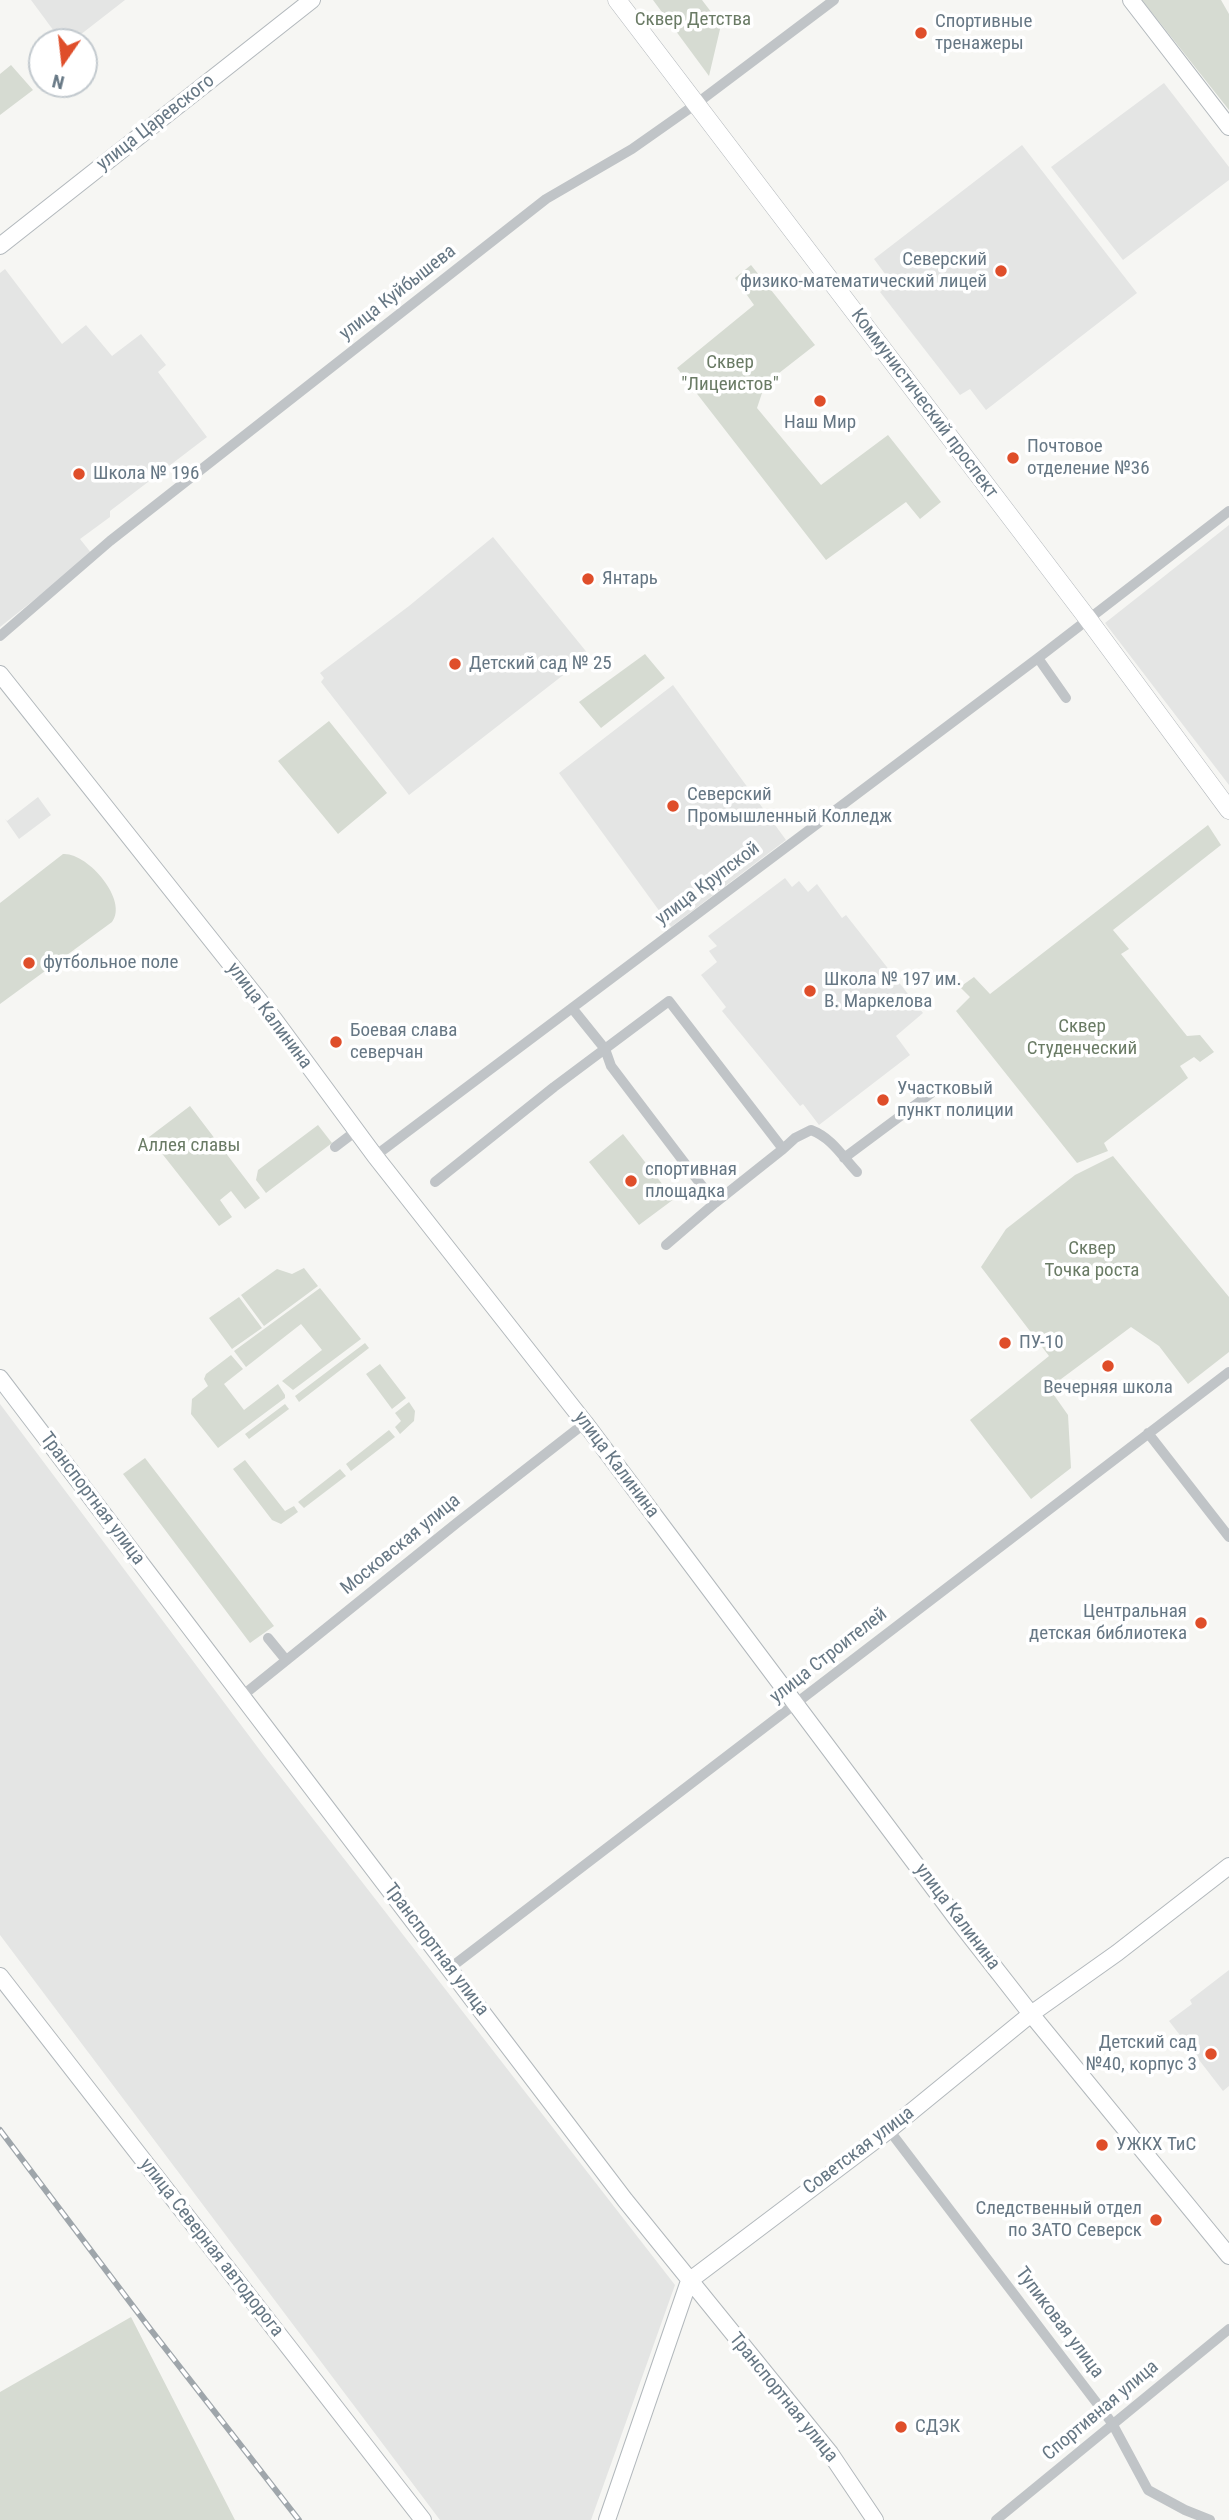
<!DOCTYPE html>
<html>
<head>
<meta charset="utf-8">
<style>
  body { margin:0 }
  #map { position:relative; width:1229px; height:2520px; overflow:hidden; background:#f6f6f3; font-family:"Roboto Condensed",sans-serif }
  canvas { display:block }
  .north { position:absolute; left:28px; top:28px; width:70px; height:70px; box-sizing:border-box; background:#fff; border:2px solid #c2c9ce; border-radius:50%; rotate:194deg; font-size:19px; font-weight:700; line-height:28px; text-align:center; color:#667784 }
  .north::after { content:''; display:block; margin:auto; width:24px; height:32px; background:#df4e2a; clip-path:polygon(50% 0,100% 100%,50% 72%,0 100%) }
</style>
</head>
<body>
<div id="map">
<canvas width="1229" height="2520"></canvas>
<div class="north">N</div>
</div>
<script>
const g = document.querySelector('canvas').getContext('2d');
g.lineJoin = 'round';
function fill(path, color) {
  g.fillStyle = color;
  g.fill(path, 'evenodd');
}
function strokePath(path, color, width, dash) {
  g.strokeStyle = color;
  g.lineWidth = width;
  g.lineCap = dash ? 'butt' : 'round';
  g.setLineDash(dash || []);
  g.stroke(path);
}
function write(font, color, halo, rows, align = 'center') {
  g.font = font + ' "Roboto Condensed",sans-serif';
  g.lineWidth = 7;
  g.setLineDash([]);
  g.textBaseline = 'middle';
  g.strokeStyle = halo;
  g.fillStyle = color;
  for (const [text, x, y, turn = 0] of rows) {
    g.save();
    g.translate(x, y);
    g.rotate((+turn || 0) * Math.PI / 180);
    g.textAlign = isNaN(turn) ? turn : align;
    if (halo) g.strokeText(text, 0, 0);
    g.fillText(text, 0, 0);
    g.restore();
  }
}
fill(new Path2D(`
  M31,0h94l-54,42h-9z
  M1164,83l65,84v13l-106,80 -72,-93z
  M1022,145l115,148 -151,117 -16,-21 -10,6 -80,-103 11,-10 -17,-23z
  M5,269l57,75 24,-19 26,31 29,-22 25,31 -8,7 49,65 -97,74v6l-30,22 12,15 -92,73v-354z
  M1229,525v260l-124,-162z
  M493,537l96,118 -180,140 -88,-113 3,-4 -4,-5 89,-67z
  M673,685l113,155 -115,87 -112,-154z
  M38,797l13,18 -32,24 -14,-20 2,2z
  M785,878l7,9 7,-6 9,11 9,-8 25,34 4,-3 77,98 -27,23 14,19 -91,70 -16,-21 -3,2 -78,-95 4,-4 -25,-32 16,-13 -8,-11 8,-5 -9,-10z
  M0,1404l265,353 410,528 -84,235h-151l-440,-585z
  M1229,1970v116l-6,5 -54,-70 23,-17 -2,-4z`), '#e4e5e4');
fill(new Path2D(`
  M653,0h49l19,25 -12,51z
  M1142,0h79l8,14v96z
  M11,65l22,25 -33,25v-41z
  M751,265l64,80 -50,39 -8,24 64,77 67,-50 53,67 -21,17 -14,-17 -80,58 -149,-192 77,-63 -19,-27z
  M645,654l20,24 -64,50 -22,-26z
  M329,721l58,72 -49,41 -60,-73z
  M1208,825l13,20 -108,85 16,19 -8,5 66,82 13,-1 14,17 -14,10 -6,-5 -14,9 8,12 -84,65 4,8 -31,12 -121,-152 14,-14 -10,-10 14,-10 16,17z
  M63,854c24,-2 66,46 49,68l-112,82v-101z
  M190,1106l70,92 -15,11 -14,-18 -11,9 12,17 -13,9 -70,-89z
  M318,1125l14,18 -66,50 -10,-13 2,-10z
  M623,1134l51,65 -35,26 -50,-63z
  M1113,1156l116,141v55l-41,32 -29,-38 -28,-19 -82,61 19,27 3,53 -40,31 -61,-79 79,-64 -68,-89 25,-38 69,-54z
  M304,1268l14,18 -54,40 -23,-31 36,-26 15,5z
  M320,1288l41,51 -68,51 -11,-9 40,-31 -21,-26 -55,43 -12,-16z
  M239,1297l23,31 -30,21 -23,-31z
  M365,1343l4,5 -70,54 -4,-6z
  M231,1355l12,14 -19,15 20,26 34,-26 7,11v3l-67,50 -27,-34 1,-15 16,-13 -4,-7 2,-5z
  M380,1364l26,34 -14,11 -26,-35z
  M409,1402l6,9 -1,10 -14,13 -5,-7 6,-6 -6,-8z
  M285,1404l4,5 -40,30 -4,-5z
  M389,1430l6,7 -44,34 -5,-7z
  M145,1458l129,168 -24,17 -127,-169z
  M245,1460l40,51 9,-5 4,6 -17,12 -9,-4 -39,-51z
  M340,1469l6,7 -42,32 -6,-6z
  M131,2317l104,203h-235v-128z`), '#d6dbd2');
const secondary = new Path2D(`
  M1131,0l98,127
  M0,246l312,-246
  M0,674l274,345 101,137 210,267 371,495 75,96 198,242
  M0,1378l625,822 205,253 45,67
  M0,1976l423,544
  M607,2520l82,-239 200,-151 142,-116 86,-61 112,-87`);
const primary = new Path2D(`
  M617,0l471,619 141,191`);
strokePath(secondary, '#b2b8bc', 18);
strokePath(primary, '#b1b6ba', 19);
strokePath(new Path2D(`
  M0,636l110,-95 436,-342 86,-50 64,-45 138,-104
  M1038,658l28,40
  M572,1008l33,41 6,17 104,137 -49,42
  M335,1147l21,-16
  M783,1149l12,-11 16,-8c21,8 31,26 46,42
  M375,1156l663,-498 191,-147
  M844,1158l90,-67
  M435,1182l119,-95 115,-86 114,148 -68,54
  M1148,1433l81,104
  M268,1638l18,22
  M242,1696l216,-174 127,-99
  M450,1968l779,-596
  M889,2130l223,293 36,67 37,20 25,10
  M996,2520l233,-191`), '#c0c4c7', 10);
strokePath(secondary, '#fff', 16);
strokePath(primary, '#fff', 18);
const rail = new Path2D(`
  M0,2130l151,200 148,190`);
strokePath(rail, '#9fa6ab', 6);
strokePath(rail, '#fff', 3.5, [10]);
for (const [x, y, r, color] of [
  [921,33,7,"#df4e2a"],
  [1001,271,7,"#df4e2a"],
  [820,401,7,"#df4e2a"],
  [1013,458,7,"#df4e2a"],
  [79,474,7,"#df4e2a"],
  [588,579,7,"#df4e2a"],
  [455,664,7,"#df4e2a"],
  [673,806,7,"#df4e2a"],
  [29,963,7,"#df4e2a"],
  [810,991,7,"#df4e2a"],
  [336,1042,7,"#df4e2a"],
  [883,1100,7,"#df4e2a"],
  [631,1181,7,"#df4e2a"],
  [1005,1343,7,"#df4e2a"],
  [1108,1366,7,"#df4e2a"],
  [1201,1623,7,"#df4e2a"],
  [1211,2054,7,"#df4e2a"],
  [1102,2145,7,"#df4e2a"],
  [1156,2220,7,"#df4e2a"],
  [901,2427,7,"#df4e2a"]
]) {
  const dot = new Path2D();
  dot.arc(x, y, r, 0, 2 * Math.PI);
  g.fillStyle = color;
  g.fill(dot);
  strokePath(dot, '#fff', 2.5);
}
write('19px', '#6a7b65', '#fff', [
  ["Сквер Детства",693,20],
  ["Сквер",730,363],
  ["\"Лицеистов\"",730,385],
  ["Сквер",1082,1027],
  ["Студенческий",1082,1049],
  ["Аллея славы",189,1146],
  ["Сквер",1092,1249],
  ["Точка роста",1092,1271]
]);
write('19px', '#667784', '#fff', [
  ["Спортивные",935,22],
  ["тренажеры",935,44],
  ["Северский",987,260,"right"],
  ["физико-математический лицей",987,282,"right"],
  ["Наш Мир",820,423,"center"],
  ["Почтовое",1027,447],
  ["отделение №36",1027,469],
  ["Школа № 196",93,474],
  ["Янтарь",602,579],
  ["Детский сад № 25",469,664],
  ["Северский",687,795],
  ["Промышленный Колледж",687,817],
  ["футбольное поле",43,963],
  ["Школа № 197 им.",824,980],
  ["В. Маркелова",824,1002],
  ["Боевая слава",350,1031],
  ["северчан",350,1053],
  ["Участковый",897,1089],
  ["пункт полиции",897,1111],
  ["спортивная",645,1170],
  ["площадка",645,1192],
  ["ПУ-10",1019,1343],
  ["Вечерняя школа",1108,1388,"center"],
  ["Центральная",1187,1612,"right"],
  ["детская библиотека",1187,1634,"right"],
  ["Детский сад",1197,2043,"right"],
  ["№40, корпус 3",1197,2065,"right"],
  ["УЖКХ ТиС",1116,2145],
  ["Следственный отдел",1142,2209,"right"],
  ["по ЗАТО Северск",1142,2231,"right"],
  ["СДЭК",915,2427]
], 'left');
write('19px', '#667784', '#fff', [
  ["улица Царевского",156,123,-38],
  ["улица Куйбышева",398,293,-38],
  ["Коммунистический проспект",924,404,53],
  ["улица Крупской",708,884,-37],
  ["улица Калинина",269,1016,53],
  ["улица Калинина",616,1465,53],
  ["Транспортная улица",92,1499,53],
  ["Московская улица",401,1545,-39],
  ["улица Строителей",829,1656,-38],
  ["улица Калинина",957,1917,53],
  ["Транспортная улица",436,1950,53],
  ["Советская улица",859,2151,-37],
  ["улица Северная автодорога",211,2248,52],
  ["Тупиковая улица",1059,2323,53],
  ["Транспортная улица",783,2398,51],
  ["Спортивная улица",1101,2411,-40]
]);
</script>
</body>
</html>
